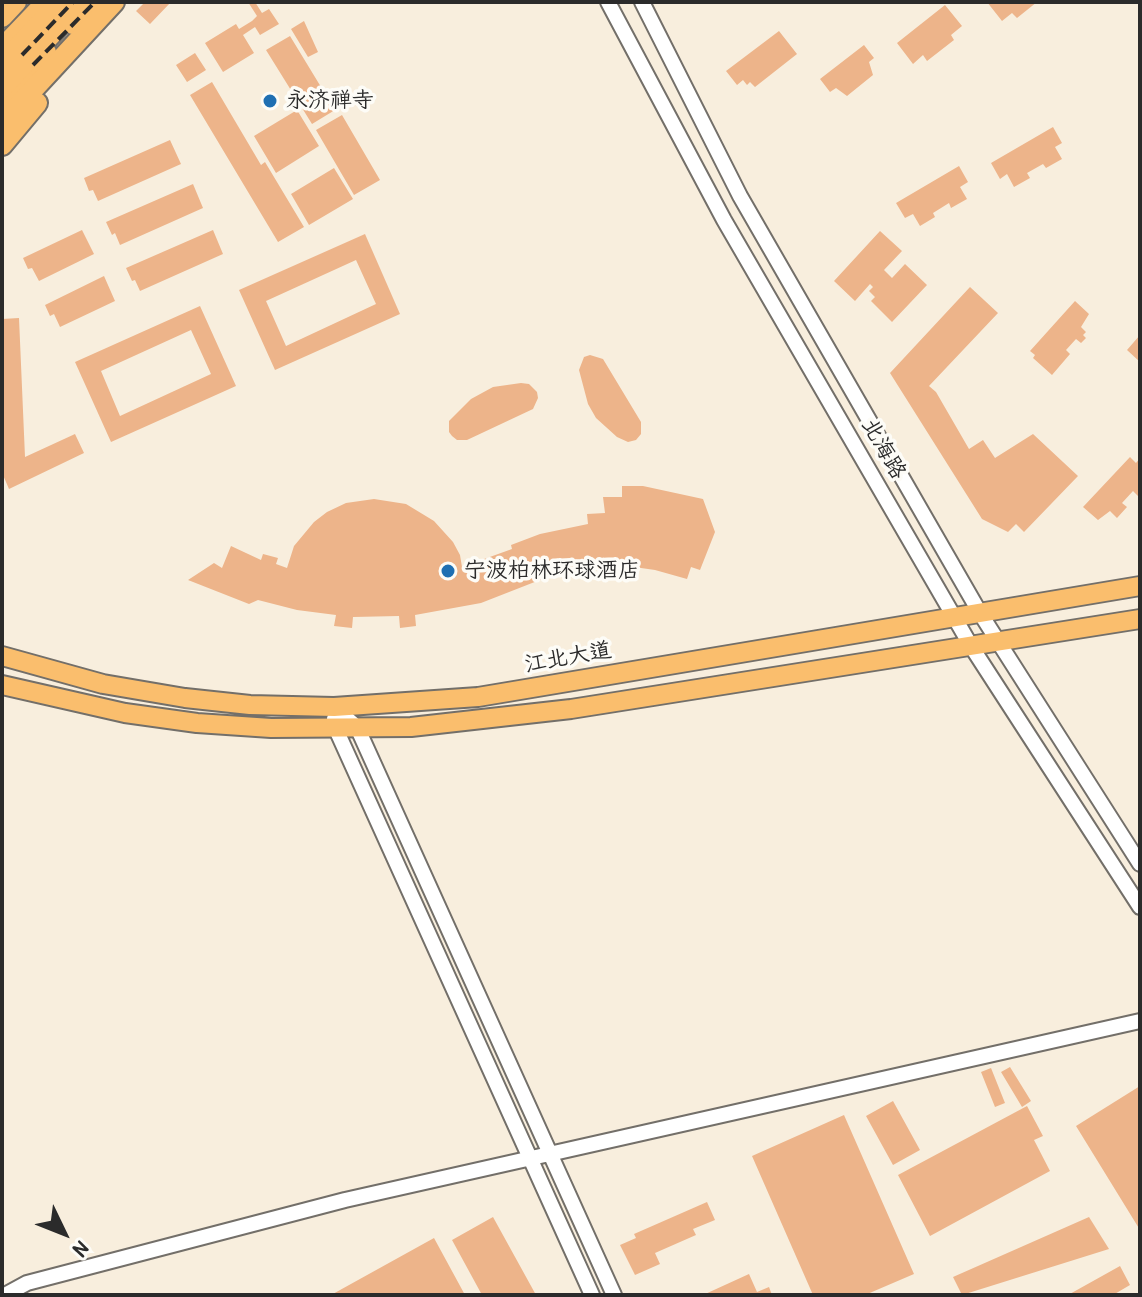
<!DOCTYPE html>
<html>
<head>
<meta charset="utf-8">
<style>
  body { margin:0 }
  #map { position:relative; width:1142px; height:1297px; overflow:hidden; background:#f8eedd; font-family:"Patrick Hand",sans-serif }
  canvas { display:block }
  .frame { position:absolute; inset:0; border:4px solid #2b2b2b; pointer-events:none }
  .north { position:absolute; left:24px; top:1193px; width:80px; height:80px; -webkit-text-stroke:6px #fdfcf7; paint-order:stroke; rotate:133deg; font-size:22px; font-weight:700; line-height:32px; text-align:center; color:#2b2b2b }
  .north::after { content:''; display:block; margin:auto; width:28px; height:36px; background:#2b2b2b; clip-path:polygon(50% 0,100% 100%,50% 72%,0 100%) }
</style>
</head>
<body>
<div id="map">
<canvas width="1142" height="1297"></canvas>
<div class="frame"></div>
<div class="north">N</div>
</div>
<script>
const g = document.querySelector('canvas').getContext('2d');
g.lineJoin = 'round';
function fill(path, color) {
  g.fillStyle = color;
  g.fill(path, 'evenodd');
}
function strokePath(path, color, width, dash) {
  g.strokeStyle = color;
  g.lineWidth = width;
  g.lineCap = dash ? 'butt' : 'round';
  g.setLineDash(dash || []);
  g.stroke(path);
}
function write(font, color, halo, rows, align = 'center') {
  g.font = font + ' "Patrick Hand","LXGW WenKai TC",sans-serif';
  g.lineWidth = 7;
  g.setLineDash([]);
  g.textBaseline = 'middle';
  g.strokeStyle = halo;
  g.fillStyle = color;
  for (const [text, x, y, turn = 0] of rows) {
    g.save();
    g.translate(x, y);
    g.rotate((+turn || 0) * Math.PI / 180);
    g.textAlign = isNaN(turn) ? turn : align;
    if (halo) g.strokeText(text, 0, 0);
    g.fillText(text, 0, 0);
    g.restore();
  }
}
fill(new Path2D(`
  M145,2h26l-21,22 -14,-13z
  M248,2h7l7,11 7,-4 10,15 -19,11 -5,-8 -12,8 11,18 -31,19 -18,-29 31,-19 3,5 13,-8 5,-5z
  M987,2h50l-20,16 -5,-5 -10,8z
  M945,5l17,21 -11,9 3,5 -27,21 -4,-6 -10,9 -16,-21z
  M304,21l14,31 -10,5 -17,-28z
  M779,31l18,23 -42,33 -5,-5 -3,3 -4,-5 -6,5 -11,-14z
  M290,36l45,74 -23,14 -46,-74z
  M864,45l10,13 -5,4 4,13 -26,21 -11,-8 -6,4 -10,-13z
  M195,53l11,17 -19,12 -11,-17z
  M212,82l49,83 4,-3 39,65 -26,15 -88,-147z
  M297,110l22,36 -43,27 -22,-37z
  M342,115l38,65 -26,15 -38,-65z
  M1053,127l9,16 -7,4 7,12 -16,9 -3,-4 -16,9 3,5 -16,9 -7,-13 -7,5 -9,-16z
  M170,140l11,24 -83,37 -5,-11 -4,1 -5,-13z
  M959,166l9,16 -8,5 7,12 -16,9 -2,-5 -16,10 2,4 -15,9 -7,-12 -8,4 -9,-15z
  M334,168l19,31 -44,26 -18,-31z
  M193,184l10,24 -83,37 -5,-12 -3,2 -6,-13z
  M82,230l12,24 -55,27 -7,-13 -4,1 -5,-11z
  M213,230l10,24 -83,37 -5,-11 -3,1 -6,-13z
  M880,231l22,20 -18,19 8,8 13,-14 22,21 -35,37 -21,-21 4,-4 -6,-6 4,-4 -3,-3 -15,17 -21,-20z
  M365,234l35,80 -125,56 -36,-80zM356,260l20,44 -90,42 -20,-45z
  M104,276l11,25 -55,26 -6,-13 -4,2 -5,-11z
  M970,287l28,26 -69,73 7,6 33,57 14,-9 12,18 38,-24 45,42 -54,56 -8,-8 -8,8 -26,-13 -92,-146z
  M1075,301l14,13 -8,13 5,5 -3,3 3,3 -5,5 -5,-4 -10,11 4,4 -18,21 -19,-17 2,-3 -5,-4z
  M200,306l36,80 -125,56 -36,-80zM191,330l20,44 -91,42 -19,-45z
  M19,318l6,139 50,-23 9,19 -75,36 -6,-14 -1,-19v-137z
  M1140,335v27l-13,-12z
  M590,355l13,4 38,63v12l-5,6 -8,2 -11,-5 -21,-19 -8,-14 -9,-34 5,-13z
  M521,383l8,1 8,8 1,6 -5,11 -66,31h-10l-5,-4 -3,-4v-11l22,-22 22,-12z
  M1130,457l6,6 4,-5v36l-2,2 -5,-5 -11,12 5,4 -10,11 -7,-7 -12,9 -15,-13z
  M622,486h21l60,13 12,33 -15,38 -9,-3 -4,12 -32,-9 -21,-3 -25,-1 -37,5 -22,5 -69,27 -66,12 1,11 -16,2 -1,-12 -46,1 -1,11 -18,-2 2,-11 -39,-5 -39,-10 -9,4 -61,-24 26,-17 8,5 9,-22 30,14 2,-6 15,4 -2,6 11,4 7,-22 20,-24 13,-10 19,-9 28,-4 32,5 28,17 19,21 7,13 2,12 50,-18 -1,-4 29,-11 48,-10 -1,-10 18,-1 -2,-16h19z
  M1010,1067l21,34 -9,6 -21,-35z
  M991,1068l14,35 -10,4 -14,-35z
  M1140,1086v144l-64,-104z
  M893,1101l27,49 -27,15 -27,-49z
  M1027,1106l16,30 -9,4 16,31 -120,65 -32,-61z
  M844,1115l70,159 -49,21h-52l-61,-139z
  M707,1202l8,18 -22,9 3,6 -41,18 5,11 -25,11 -15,-30 16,-7 -2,-4z
  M493,1217l43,78h-54l-30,-55z
  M1089,1217l20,32 -147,46 -9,-18z
  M434,1238l31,57h-134z
  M1120,1266l10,19 -17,10h-45z
  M749,1274l8,18 12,-5 3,8h-69z`), '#edb48a');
const minor = new Path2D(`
  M608,2l116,218 247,426 169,261
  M642,2l98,194 240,417 160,251
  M334,707l23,20 257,568
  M334,719l1,8 257,568
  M5,1295l22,-12 318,-83 795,-179`);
const major = new Path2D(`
  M73,25l21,-23
  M2,47l43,-45
  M2,105l45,-53
  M2,656l101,28 82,14 65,7 84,2 144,-10 662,-111
  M2,685l123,28 72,10 74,5 140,-1 160,-18 569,-90`);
const highway = new Path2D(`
  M2,17l14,-15
  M2,63l59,-61
  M2,88l79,-86
  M2,123l112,-121
  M2,145l35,-42`);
strokePath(minor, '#736f69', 18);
strokePath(major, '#736f69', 22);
strokePath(highway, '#736f69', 24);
strokePath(minor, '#fff', 14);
strokePath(major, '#fabe6d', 18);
strokePath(highway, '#fabe6d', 20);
strokePath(new Path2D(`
  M22,55l51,-53
  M33,65l62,-63`), '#2b2b2b', 4, [12, 6]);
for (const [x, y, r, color] of [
  [270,101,8,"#1f6fb2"],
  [448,571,8,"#1f6fb2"]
]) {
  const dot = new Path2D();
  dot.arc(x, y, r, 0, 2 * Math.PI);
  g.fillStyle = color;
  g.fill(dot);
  strokePath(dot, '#fdfcf7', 3);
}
write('22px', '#2b2b2b', '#fdfcf7', [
  ["永济禅寺",286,101],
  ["宁波柏林环球酒店",464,571]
], 'left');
write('22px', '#2b2b2b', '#fdfcf7', [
  ["北海路",883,449,60],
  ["江北大道",568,658,-10]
]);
</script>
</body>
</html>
